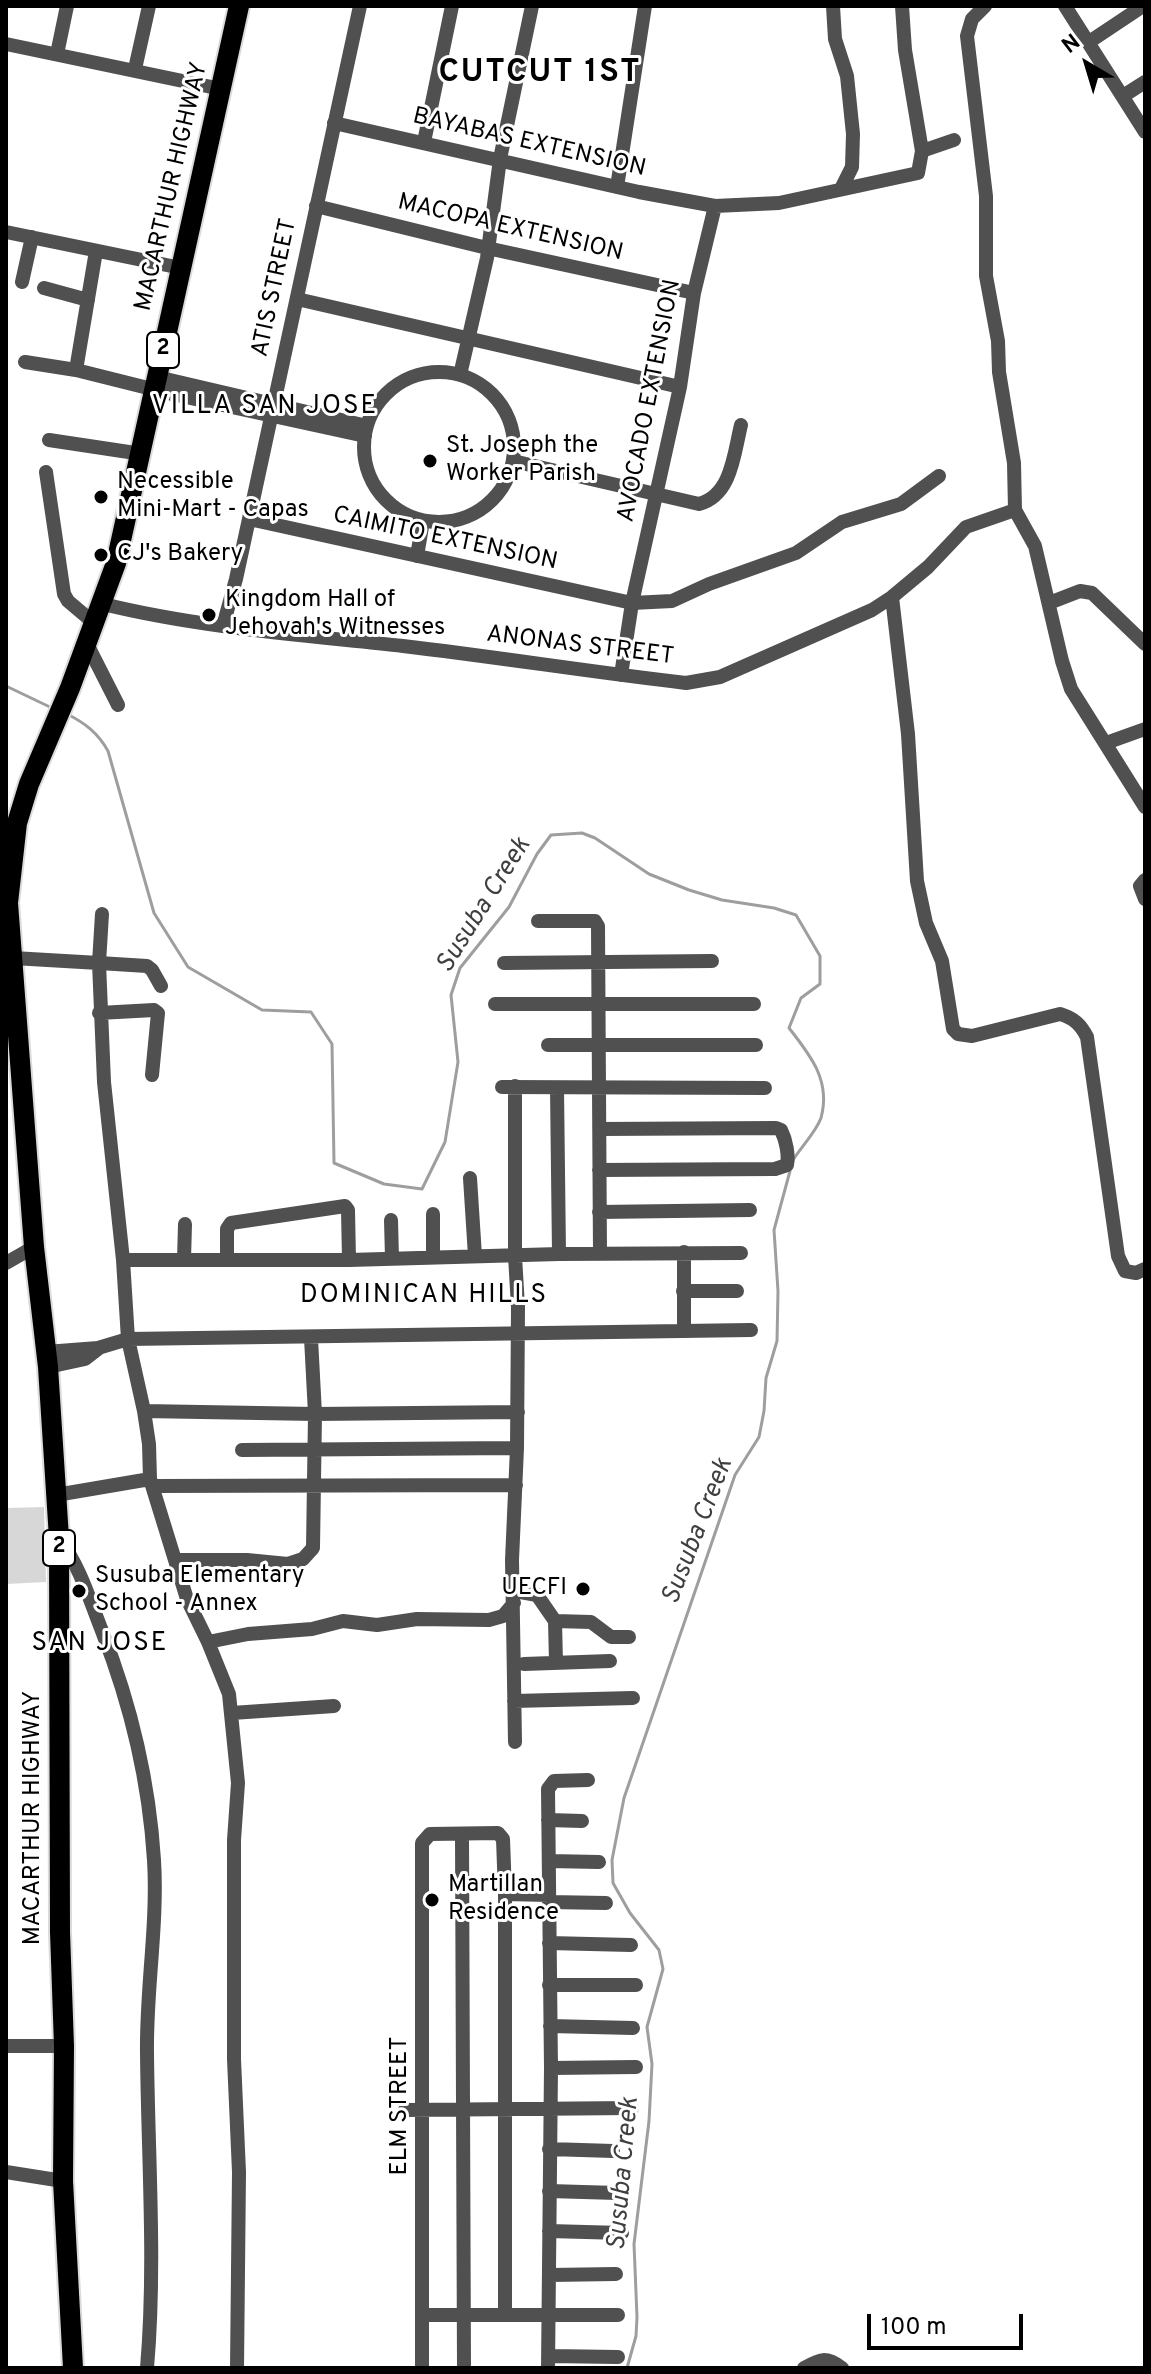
<!DOCTYPE html>
<html>
<head>
<meta charset="utf-8">
<style>
  body { margin:0 }
  #map { position:relative; width:1151px; height:2374px; overflow:hidden; background:#fff; font-family:Overpass,sans-serif }
  canvas { display:block }
  .frame { position:absolute; inset:0; border:8px solid #000; pointer-events:none }
  .north { position:absolute; left:1047px; top:24px; width:80px; height:80px; -webkit-text-stroke:6px #fff; paint-order:stroke; rotate:322deg; font-size:22px; font-weight:700; line-height:32px; text-align:center; color:#000 }
  .north::after { content:''; display:block; margin:auto; width:28px; height:36px; background:#000; clip-path:polygon(50% 0,100% 100%,50% 72%,0 100%) }
  .scale { position:absolute; left:867px; top:2314px; width:156px; height:36px; box-sizing:border-box; border:4px solid #000; border-top:0; padding-left:10px; font-size:24px; line-height:28px; white-space:nowrap; color:#000; -webkit-text-stroke:6px #fff; paint-order:stroke }
</style>
</head>
<body>
<div id="map">
<canvas width="1151" height="2374"></canvas>
<div class="frame"></div>
<div class="north">N</div>
<div class="scale">100 m</div>
</div>
<script>
const g = document.querySelector('canvas').getContext('2d');
g.lineJoin = 'round';
function fill(path, color) {
  g.fillStyle = color;
  g.fill(path, 'evenodd');
}
function strokePath(path, color, width, dash) {
  g.strokeStyle = color;
  g.lineWidth = width;
  g.lineCap = dash ? 'butt' : 'round';
  g.setLineDash(dash || []);
  g.stroke(path);
}
function write(font, color, halo, rows, align = 'center') {
  g.font = font + ' Overpass,sans-serif';
  g.lineWidth = 6;
  g.setLineDash([]);
  g.textBaseline = 'middle';
  g.strokeStyle = halo;
  g.fillStyle = color;
  for (const [text, x, y, turn = 0] of rows) {
    g.save();
    g.translate(x, y);
    g.rotate((+turn || 0) * Math.PI / 180);
    g.textAlign = isNaN(turn) ? turn : align;
    if (halo) g.strokeText(text, 0, 0);
    g.fillText(text, 0, 0);
    g.restore();
  }
}
fill(new Path2D(`
  M44,1507l2,75 -40,2v-76z`), '#d7d7d7');
strokePath(new Path2D(`
  M6,686l46,22
  M67,714c18,9 31,19 41,37l46,162 34,54 74,43 49,2 21,32 2,119 50,21 38,5 23,-47 13,-80 -7,-67 9,-27 49,-61 28,-53 14,-19 31,-2 13,5 54,36 40,16 33,10 52,8 22,7 24,41v28l-19,14 -12,30c22,28 42,53 32,90 -5,14 -20,29 -28,42
  M627,2368l9,-32 1,-19 -3,-73 15,-123 3,-57 -5,-37 16,-58 -4,-19 -29,-37 -17,-30 -1,-23 12,-62 111,-323 24,-38 5,-26 2,-33 11,-37 1,-50 -4,-61 16,-59`), '#9e9e9e', 3);
const highway = new Path2D(`
  M73,2368l-10,-187 1,-135 -4,-114 -1,-394 -11,-171 -14,-120 -26,-344 9,-80 12,-39 41,-96 46,-125 123,-557`);
strokePath(highway, '#dbdbdb', 24);
strokePath(new Path2D(`
  M833,6l2,33 12,37 6,58 -1,33 -11,22
  M985,6l-13,13 -5,17 19,160v80l12,65 1,31 15,91 1,47
  M1065,6l80,126
  M1089,42l54,-36
  M6,44l215,45
  M57,54l10,-48
  M135,69l14,-63
  M1123,96l22,-14
  M334,123l305,69 76,14 64,-3 139,-30 4,-22 -17,-101 -3,-44
  M424,142l28,-136
  M922,151l32,-11
  M617,187l28,-181
  M316,206l171,42 207,45
  M6,232l175,36
  M22,282l10,-45
  M44,288l44,12
  M297,299l383,88
  M25,362l51,8 96,24 193,42
  M76,370l20,-119
  M364 447a75 75 0 1 1 150 0a75 75 0 1 1-150 0Z
  M460,375l27,-117 13,-99 32,-153
  M157,377l210,49
  M49,440l93,14
  M513,461l186,43c33,-9 35,-51 42,-79
  M46,472l18,122 4,7 26,22
  M249,519l383,84 40,-2 37,-17 87,-31 46,-31 59,-18 38,-28
  M417,556l6,-35
  M892,597l16,137 9,147 9,42 16,38 11,68 5,5 14,2 88,-22c14,4 21,11 27,23l31,219 7,15 11,2 9,-4
  M1049,603l31,-12 12,2 53,51
  M103,604c98,24 200,31 300,42 94,11 188,26 283,37l34,-6 152,-67 20,-13 36,-30 38,-40 49,-17 20,36 27,115 9,28 74,118
  M223,626l13,-47 124,-573
  M86,642l32,63
  M621,675l11,-72 48,-216 14,-94 21,-87
  M1106,743l39,-14
  M1145,880l-5,6 5,13
  M538,921h57l3,5 2,327
  M13,958l86,5 3,-49
  M504,963l208,-2
  M161,986l-9,-16 -5,-4 -48,-3 5,119 19,178 5,79 16,72 5,33 1,35 37,120 21,43 40,-8 64,-5 31,-8 34,4 40,-6 72,1 14,-4 11,-13
  M495,1004h259
  M99,1013l55,-3 4,3 -6,62
  M548,1045h208
  M515,1086v170l3,51 -1,141 -5,112 3,182
  M502,1087l263,1
  M557,1088l2,166
  M599,1170l176,-1 12,-4c2,-10 -1,-25 -6,-35l-5,-2 -176,1
  M470,1178l5,78
  M599,1212l151,-2
  M391,1220l1,38
  M684,1252v78
  M433,1257v-43
  M123,1260h226l210,-6 182,-1
  M184,1260l1,-36
  M227,1260v-31l4,-6 114,-17 3,4 1,50
  M6,1263l28,-16
  M683,1291h54
  M46,1352l52,-4 30,-9 623,-9
  M48,1367l37,-8 13,-10
  M144,1411l171,3 203,-2
  M242,1450l275,-2
  M153,1486l363,-1
  M56,1495l94,-16
  M59,1538c21,29 30,60 43,93 29,74 47,149 52,229 4,64 -8,129 -7,193 1,105 9,211 0,315
  M175,1560h72l41,4 15,-5 10,-11 2,-134 -4,-76
  M515,1591l22,4 18,26 36,1 20,15h18
  M555,1621l1,42
  M208,1642l21,52 9,89 -4,57v219l5,113 -2,196
  M524,1664l86,-3
  M514,1701l119,-3
  M232,1713l102,-7
  M548,1820l34,1
  M462,1834l2,534
  M549,1861l50,1
  M505,1894l44,1
  M549,1902l57,1
  M549,1943l82,2
  M549,1985h87
  M550,2026l83,2
  M6,2046h58
  M551,2068l85,-1
  M405,2110l227,-2
  M549,2149l64,2
  M6,2172l57,9
  M549,2191l68,2
  M549,2231l73,2
  M550,2275l66,-1
  M423,2315h195
  M549,2356l69,1
  M422,2368v-525l8,-9 68,-1 5,6 2,55v421
  M548,2368l3,-300 -3,-279 6,-8 34,-1
  M804,2368c16,-9 22,-12 38,0`), '#505050', 14);
strokePath(highway, '#000', 20);
for (const [x, y, r, color] of [
  [430,461,8,"#000"],
  [101,497,8,"#000"],
  [101,555,8,"#000"],
  [209,615,8,"#000"],
  [583,1589,8,"#000"],
  [79,1591,8,"#000"],
  [432,1900,8,"#000"]
]) {
  const dot = new Path2D();
  dot.arc(x, y, r, 0, 2 * Math.PI);
  g.fillStyle = color;
  g.fill(dot);
  strokePath(dot, '#fff', 3);
}
for (const [x, y, w] of [
  [163,350,32],
  [59,1548,32]
]) {
  const box = new Path2D();
  box.roundRect(x - w / 2, y - 18, w, 36, 6);
  g.fillStyle = '#fff';
  g.fill(box);
  strokePath(box, '#000', 2);
}
write('bold 22px', '#000', null, [
  ["2",163,350],
  ["2",59,1548]
]);
write('24px', '#000', '#fff', [
  ["BAYABAS EXTENSION",529,144,13],
  ["MACARTHUR HIGHWAY",173,187,-77],
  ["MACOPA EXTENSION",510,229,13],
  ["ATIS STREET",276,288,-78],
  ["AVOCADO EXTENSION",651,401,-79],
  ["CAIMITO EXTENSION",445,540,12],
  ["ANONAS STREET",580,647,7],
  ["MACARTHUR HIGHWAY",34,1818,-90],
  ["ELM STREET",401,2106,-90]
]);
write('24px', '#000', '#fff', [
  ["St. Joseph the",446,447],
  ["Worker Parish",446,475],
  ["Necessible",117,483],
  ["Mini-Mart - Capas",117,511],
  ["CJ's Bakery",117,555],
  ["Kingdom Hall of",225,601],
  ["Jehovah's Witnesses",225,629],
  ["Susuba Elementary",95,1577],
  ["School - Annex",95,1605],
  ["UECFI",567,1589,"right"],
  ["Martillan",448,1886],
  ["Residence",448,1914]
], 'left');
g.letterSpacing = '2px';
write('26px', '#000', '#fff', [
  ["VILLA SAN JOSE",265,408],
  ["DOMINICAN HILLS",424,1297],
  ["SAN JOSE",100,1645]
]);
g.letterSpacing = '0px';
write('italic 26px', '#3f3f3f', '#fff', [
  ["Susuba Creek",485,906,-58],
  ["Susuba Creek",699,1532,-69],
  ["Susuba Creek",625,2174,-85]
]);
g.letterSpacing = '2px';
write('bold 32px', '#000', '#fff', [
  ["CUTCUT 1ST",540,75]
]);
g.letterSpacing = '0px';
</script>
</body>
</html>
